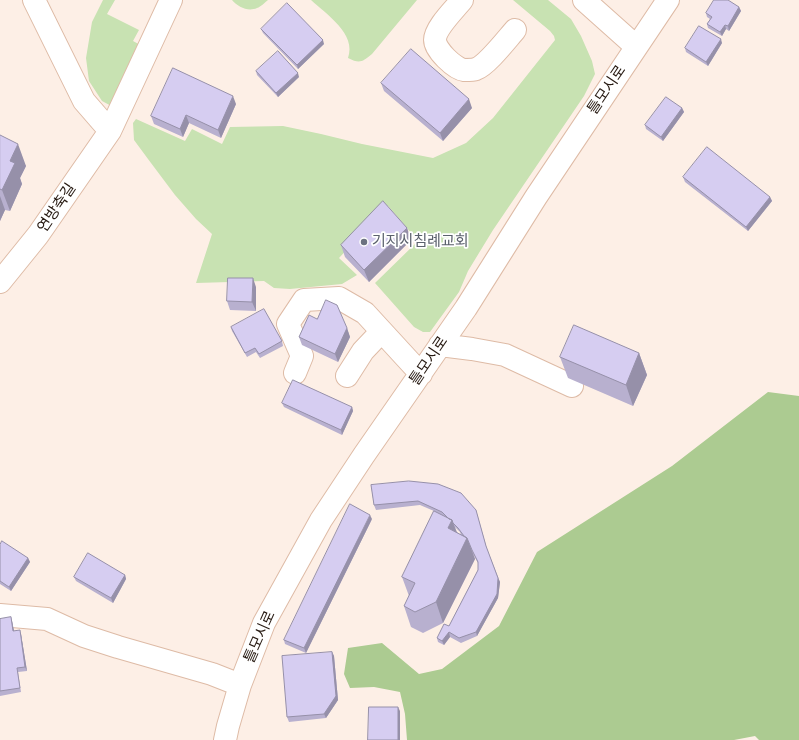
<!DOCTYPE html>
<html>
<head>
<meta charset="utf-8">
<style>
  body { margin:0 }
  canvas { display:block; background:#fdefe6 }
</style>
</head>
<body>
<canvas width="799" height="740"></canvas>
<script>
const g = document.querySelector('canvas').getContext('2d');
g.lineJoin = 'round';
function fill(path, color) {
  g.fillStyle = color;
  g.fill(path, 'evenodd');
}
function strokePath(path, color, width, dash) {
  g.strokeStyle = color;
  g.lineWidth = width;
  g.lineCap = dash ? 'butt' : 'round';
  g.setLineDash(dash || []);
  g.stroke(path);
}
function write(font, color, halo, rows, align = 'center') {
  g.font = font + ' Karla,"Noto Sans KR",sans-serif';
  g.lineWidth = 3.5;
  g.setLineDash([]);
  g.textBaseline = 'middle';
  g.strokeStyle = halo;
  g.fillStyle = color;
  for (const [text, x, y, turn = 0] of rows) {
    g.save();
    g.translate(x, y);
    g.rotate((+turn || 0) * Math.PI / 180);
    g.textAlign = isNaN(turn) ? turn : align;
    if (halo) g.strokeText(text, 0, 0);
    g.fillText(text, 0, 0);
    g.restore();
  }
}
fill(new Path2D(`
  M103,0h12l-8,14 32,16 -6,11 11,6 -29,61 -13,-7 -13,-20 -3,-23 6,-36z
  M232,0h36c-3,2 -7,7 -11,8 -9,4 -19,-1 -25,-8z
  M311,0h106l-45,54c-10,8 -12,10 -24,4 9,-24 -22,-44 -37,-58z
  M513,0h35l23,19 10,17 11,25 3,13 -11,22 -91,134 -25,41 -9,21 -29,40h-7l-9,-5 -39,-44 43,-42 -30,-35 -49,52 18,17 -15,9 -52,5 -16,-1 -10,-7 -68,2 16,-49 -16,-15 -21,-24 -27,-36 -14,-19 -1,-17 3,-4 49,22 7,-12 30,15 8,-17 53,-1 38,8 41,10 71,14 33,-15 27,-25 62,-78 -1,-4 -4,-5z`), '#c8e2b2');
fill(new Path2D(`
  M768,392l31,4v344h-40l-4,-4 -21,4h-327l-2,-26 -5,-22 -26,-5 -24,1 -6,-14 4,-26 34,-5 37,31 23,-5 57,-43 38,-74 135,-86z`), '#accb91');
const minor = new Path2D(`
  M34,0l50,101 26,30
  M462,0c-7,9 -27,28 -27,40 0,10 20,29 29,30 3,0 9,0 12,-1 11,-4 31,-30 39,-39
  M584,0l47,42 4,6
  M0,282l38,-47 72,-104 61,-131
  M440,345l32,4 33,6 67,31
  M295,373l7,-17 -14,-32 16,-24 35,-2 26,15 56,61
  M347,376l16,-25 18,-19
  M0,615l47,4 37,17 34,11 94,27 28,11
  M225,740l3,-14 12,-41 24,-62 57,-103 43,-65 102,-147 70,-111 132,-197`);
strokePath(minor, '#debba6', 24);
strokePath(minor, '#fff', 22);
fill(new Path2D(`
  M739,7l2,4 -12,20 -3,-2 -4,7 -14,-8 -1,-4 3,-5 -3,-2 -1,-4z
  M261,29l63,15 -26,25 -35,-36z
  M722,43l-14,23 -22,-14 -1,-4z
  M256,71l43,6 -21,20 -21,-22z
  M381,83l91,25 -29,33 -59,-50z
  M236,104l-15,34 -32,-15 -6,14 -29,-13 -3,-8z
  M682,108l2,4 -21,29 -17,-12 -1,-4z
  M0,135l26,31 -6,12 2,6 -12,27 -5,-1 -5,11z
  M683,177l87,20 2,4 -24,30 -63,-49z
  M407,228l4,12 -42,42 -24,-25 -4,-12z
  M256,287v24l-26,-1 -3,-9z
  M317,319l30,9 3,9 -12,25 -36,-17 -3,-8z
  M231,327l51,14 1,5 -23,12 -4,-6 -9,5 -15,-26z
  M639,353l8,22 -14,31 -65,-28 -8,-21z
  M282,403l70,4 1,4 -11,24 -58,-28z
  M371,485l105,25 11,39 13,33 -2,16 -21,38 -16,7 -11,-6 -6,8 -6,-3 -1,-4 12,-12 29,-56v-7l-5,-9 2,5 -32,64 -20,10 -12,-6 -7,-21 5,-10 -7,-19 32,-66 -14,-6 -44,5 -2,-5zM455,527l5,5 1,3 -4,-3z
  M372,519l-66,134 -21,-9 -1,-4z
  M0,545l28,13 2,4 -19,29 -11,-7z
  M125,575l1,4 -13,24 -37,-22 -2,-4z
  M11,617l1,4 2,10 7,3 6,37 -9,1 3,20 -21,4v-77z
  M332,652l2,4 4,44 -12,18 -37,4 -2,-5z`), '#b8b0cf');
fill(new Path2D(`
  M739,7l2,4 -12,20 -1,-5z
  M725,25l1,4 -4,7 -2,-4z
  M721,39l1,4 -14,23 -2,-4z
  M323,40l1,4 -26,25 -1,-4z
  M298,73l1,4 -21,20 -2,-4z
  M233,96l3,8 -15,34 -3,-8z
  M469,99l3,9 -29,33 -3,-8z
  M682,108l2,4 -21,29 -2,-4z
  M186,115l3,8 -6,14 -3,-8z
  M18,144l8,22 -6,12 2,6 -12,27 -8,-21 8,-29z
  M0,196l5,14 -5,11z
  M770,197l2,4 -24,30 -2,-4z
  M407,228l4,12 -42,42 -5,-12z
  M253,278l3,9v24l-4,-9z
  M347,328l3,9 -12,25 -3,-8z
  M639,353l8,22 -14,31 -7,-21z
  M352,407l1,4 -11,24 -1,-5z
  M370,515l2,4 -66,134 -2,-5z
  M452,520l8,21 -12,-13z
  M467,538l8,21 -32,64 -7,-21z
  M28,558l2,4 -19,29 -2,-4z
  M125,575l1,4 -13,24 -2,-5z
  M498,578l2,4 -2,16 -21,38 -1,-4z
  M11,617l1,4 3,15 -2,-5z
  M20,630l1,4 6,37 -2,-4z
  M449,632l1,5 -6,8 -2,-4z
  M332,652l2,4 4,44 -12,18 -2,-4z
  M398,707l2,4v29h-2z`), '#9690a9');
const building = new Path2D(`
  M714,0h14l11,7 -11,19 -3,-1 -5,7 -13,-8 5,-7 -6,-4z
  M287,3l36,37 -26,25 -36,-36z
  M699,26l22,13 -15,23 -21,-14z
  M411,49l58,50 -29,34 -59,-50z
  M278,51l20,22 -22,20 -20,-22z
  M173,68l60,28 -15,34 -32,-15 -6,14 -29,-13z
  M666,97l16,11 -21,29 -16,-12z
  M0,135l18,9 -8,17 5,2 -13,27 -2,-1z
  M707,147l63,50 -24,30 -63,-50z
  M383,201l24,27 -43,42 -23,-25z
  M228,278h25l-1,24 -25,-1z
  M326,300l11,5 10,23 -12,26 -36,-17 10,-22 8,4z
  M264,309l18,32 -23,13 -4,-6 -10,5 -14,-26z
  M574,325l65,28 -13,32 -66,-28z
  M293,380l59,27 -11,23 -59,-27z
  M409,481l29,3 23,9 15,17 10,36 12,32 -1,16 -21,38 -17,6 -10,-6 -7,9 -5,-3 7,-14 5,2 29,-56v-8l-6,-12 -5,-12 -3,-2 -6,-8 -5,-5 -1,-3 -3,-1 -7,-7 -24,-11 -44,4 -3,-20z
  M350,504l20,11 -66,133 -20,-8z
  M434,511l18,9 -4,8 19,10 -31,64 -21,10 -11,-6 11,-23 -13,-6z
  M2,541l26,17 -19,29 -9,-6v-36z
  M88,553l37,22 -14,23 -37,-21z
  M11,617l2,14 7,-1 5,37 -8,1 3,20 -20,3v-72z
  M332,652l4,44 -12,18 -37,3 -5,-61z
  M369,707h29v33h-30z`);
fill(building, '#d6cdf1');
strokePath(building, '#9690a9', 1);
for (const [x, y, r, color] of [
  [364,242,4,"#6b7280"]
]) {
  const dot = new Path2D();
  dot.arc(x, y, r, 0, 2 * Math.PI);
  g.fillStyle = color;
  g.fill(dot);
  strokePath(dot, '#fff', 1.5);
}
write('15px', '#261911', '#fff', [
  ["틀모시로",607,90,-56],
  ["연방축길",57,208,-56],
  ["틀모시로",429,361,-56],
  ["틀모시로",260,637,-66]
]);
write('15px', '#5b616d', '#fff', [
  ["기지시침례교회",372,242]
], 'left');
</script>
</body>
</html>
